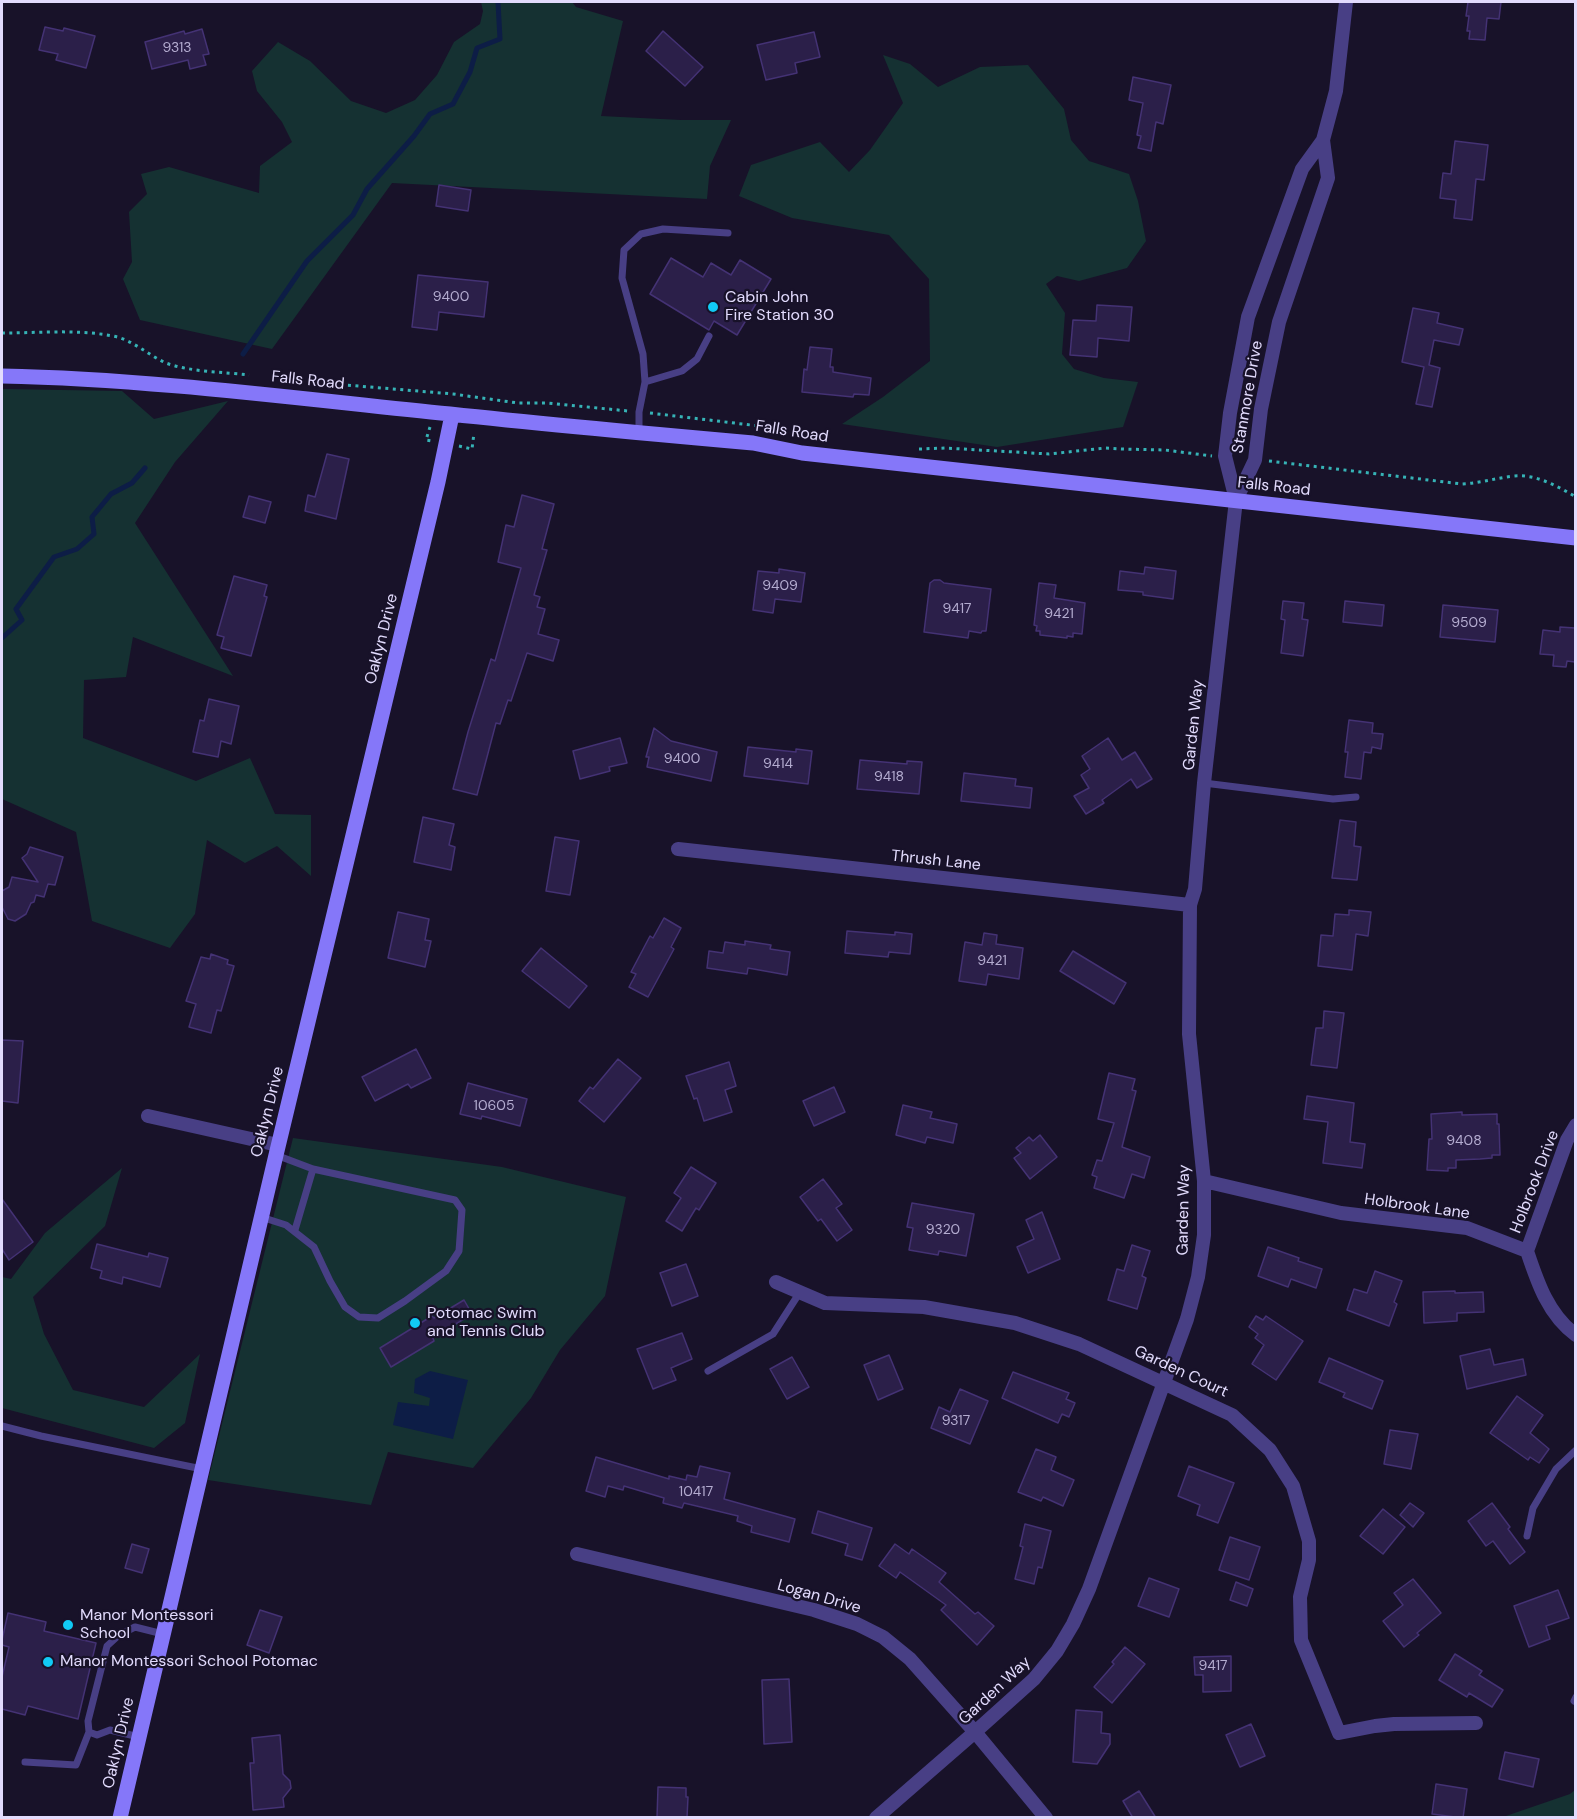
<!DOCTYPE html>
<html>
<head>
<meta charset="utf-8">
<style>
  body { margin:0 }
  #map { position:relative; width:1577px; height:1819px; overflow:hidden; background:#181229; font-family:"DM Sans",sans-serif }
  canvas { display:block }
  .frame { position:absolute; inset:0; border:3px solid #e2dbfd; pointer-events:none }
</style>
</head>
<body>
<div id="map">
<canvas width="1577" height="1819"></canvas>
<div class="frame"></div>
</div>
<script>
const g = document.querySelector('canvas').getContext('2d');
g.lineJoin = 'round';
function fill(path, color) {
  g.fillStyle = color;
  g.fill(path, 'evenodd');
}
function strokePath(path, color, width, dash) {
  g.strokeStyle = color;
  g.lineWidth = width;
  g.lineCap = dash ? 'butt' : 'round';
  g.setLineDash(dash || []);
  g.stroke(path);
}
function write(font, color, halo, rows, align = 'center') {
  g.font = font + ' "DM Sans",sans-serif';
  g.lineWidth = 4.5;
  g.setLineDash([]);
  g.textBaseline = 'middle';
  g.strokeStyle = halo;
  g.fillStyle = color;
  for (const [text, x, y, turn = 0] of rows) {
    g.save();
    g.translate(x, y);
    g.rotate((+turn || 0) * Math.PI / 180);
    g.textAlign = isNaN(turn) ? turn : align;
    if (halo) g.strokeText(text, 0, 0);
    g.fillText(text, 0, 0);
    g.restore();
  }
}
fill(new Path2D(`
  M481,2h91l4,5 47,14 -22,95 80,4h50l-21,46 -3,33 -315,-16 -120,166 -132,-29 -17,-41 9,-17 -3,-50 18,-18 -6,-20 28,-7 90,26 1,-27 32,-24 -10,-20 -25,-31 -5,-20 26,-29 32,19 41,40 35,12 29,-13 22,-25 17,-33 26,-18 3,-13z
  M883,55l27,9 28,23 42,-20 48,-2 36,44 7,31 18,21 40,13 9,27 8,40 -19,27 -48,13 -22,-5 -11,8 19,29 -3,41 12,15 30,9 34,4 -15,45 -126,20 -155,-23 41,-27 47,-36 -1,-82 -40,-44 -97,-17 -53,-22 12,-31 69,-23 29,30 21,-22 33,-47z
  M2,389l120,2 32,28 74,-18 -53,61 -40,61 98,153 -100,-39 -7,40 -42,3 -1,58 113,43 54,-23 25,56 36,1v61l-34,-30 -32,17 -38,-23 -12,74 -25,34 -78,-27 -16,-89 -74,-33z
  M293,1138l209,29 124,30 -21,99 -45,54 -29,48 -58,70 -85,-16 -17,53 -163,-25z
  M122,1168l-17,58 -72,71 11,37 29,56 71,17 56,-53 -15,69 -31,25 -152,-40v-131l9,2 34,-46z
  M1575,1790v27h-72l67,-23z`), '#153132');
fill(new Path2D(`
  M430,1371l38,9 -15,59 -60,-14 5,-23 31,4 1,-8 -16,-5 1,-14z`), '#0d1d46');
strokePath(new Path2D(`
  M243,354l64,-93 46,-46 14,-26 47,-53 16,-22 23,-10 17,-32 7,-24 23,-9 -2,-37
  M2,638l20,-18 -6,-11 38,-52 23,-8 17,-15 -2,-17 19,-23 21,-11 13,-15`), '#0d1d46', 5);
const building = new Path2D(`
  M1468,2h33l-2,17 -12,-1 -2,22 -16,-1 1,-8h-3l2,-15h-3z
  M45,27l18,4 1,-3 31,8 -9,32 -30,-8 2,-6 -19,-4z
  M202,29l7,25 -6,1 3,10 -16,4 -2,-9 -36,9 -7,-27 39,-11 1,3z
  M663,31l40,36 -18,19 -39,-35z
  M814,32l6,25 -25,6 2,10 -31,7 -9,-35z
  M1133,77l38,8 -8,39 -7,-2 -5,29 -13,-3 3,-12 -4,-1 6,-32 -14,-3z
  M1455,141l33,4 -4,35 -8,-1 -4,41 -18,-2 2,-18 -16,-2 3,-25 8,1z
  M439,185l32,5 -3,21 -32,-5z
  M671,258l32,19 8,-14 20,12 9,-15 31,19 -34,56 -23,-14 -5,9 -59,-36z
  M418,275l70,7 -4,35 -45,-5 -2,18 -25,-3z
  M1097,305l35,2 -3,34 -31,-3 -1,19 -27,-2 3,-35 23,1z
  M1413,308l26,5 -2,10 26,6 -4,16 -25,-5 -5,25 11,3 -8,39 -16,-3 8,-37 -22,-5z
  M810,347l22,2 -2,18h3v5l38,6 -2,17 -15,-1 -1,3 -51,-5 2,-23 3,1z
  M327,454l22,5 -13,60 -31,-8 3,-16 7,2z
  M522,495l32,9 -12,45 5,1 -13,45 6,2 -3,10 8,2 -7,25 21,6 -6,21 -26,-8 -16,48 -3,-1 -8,24 -4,-1 -19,72 -24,-6 15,-57 23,-73 4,2 26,-93 -23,-6 8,-37 8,2z
  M249,496l22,6 -6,21 -22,-6z
  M1145,567l31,4 -3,28 -30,-4v-3l-25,-2 2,-19 24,3z
  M779,569l26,4 -4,29 -26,-3 -2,14 -20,-3 5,-39 21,2z
  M234,576l33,9 -3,11 3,1 -16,59 -30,-8 3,-11 -7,-2z
  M934,580h6l4,3 47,6 -5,42h-4l-1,2 -12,-2 -1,7 -44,-6 6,-49z
  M1039,583l17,2 -2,13 31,5 -3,31 -9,-1v4l-6,-1v2l-27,-3v-4h-4l1,-5 -3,-1z
  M1283,601l21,2 -2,16 6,1 -5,36 -22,-3 4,-33 -4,-1z
  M1345,601l39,4 -2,21 -39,-4z
  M1443,605l55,5 -3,32 -55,-5z
  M1560,627l15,1v34l-8,-1 -1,6 -13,-1 1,-11 -14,-1 3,-24 17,2z
  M209,699l30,7 -8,38 -10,-3 -3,16 -25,-5 7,-32 4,1z
  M1349,720l24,3 -1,10 11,1 -2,15 -9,-2 -1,6 -7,-1 -3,27 -16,-2 3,-25h-3z
  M654,728l17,13 46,11 -6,29 -64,-14 2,-10h-3z
  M620,738l7,25 -18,4 1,4 -30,8 -7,-28z
  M1108,738l14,22 13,-8 17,27 -15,9 -6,-9 -29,21 2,3 -18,11 -12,-18 15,-8 -8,-13 9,-6 -8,-13z
  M748,747l48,5v-3l16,2 -4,33 -64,-8z
  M860,760l47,4v-3l15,1 -3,32 -62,-5z
  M964,773l52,6 -1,7 17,2 -2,20 -69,-7z
  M423,817l31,7 -5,21 6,2 -4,23 -37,-8z
  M1340,820l16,2 -2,24 7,1 -4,33 -25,-2z
  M555,837l24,4 -9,54 -24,-4z
  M30,847l33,10 -8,28 -7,-1 -4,13 -8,-2 -2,7 -3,1 -5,11 -11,7 -7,-2 -6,-12v-16l7,-4 3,-10 26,5 -16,-24 5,-4z
  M1349,910l22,2 -3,24 -12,-2 -4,36 -34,-4 3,-31 12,1 2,-22 14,1z
  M398,912l31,7 -4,21 6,1 -6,26 -37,-9z
  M664,918l17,10 -10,19 3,2 -26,48 -19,-10 7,-13 -5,-2 19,-36 3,2z
  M847,931l48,4v-3l17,2 -2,20 -21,-2 -1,5 -43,-4z
  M984,933l13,2 -1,9 27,4 -4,31 -31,-5 -2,11 -27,-4 6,-39 17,3z
  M745,941l26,4 -1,4 20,3 -3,23 -39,-7 -1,6 -40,-6 2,-17 14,2 2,-11 20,3z
  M541,948l46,38 -18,22 -47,-37z
  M1073,951l53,32 -12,21 -54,-33z
  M211,954l17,6 -1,4 7,2 -13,45 -4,-1 -6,23 -22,-6 7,-23 -10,-3 15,-44 9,2z
  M1324,1011l20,2 -7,55 -26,-3 5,-37h7z
  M2,1040l21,1 -5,62 -16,-2z
  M416,1049l15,29 -20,10 -3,-4 -33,17 -13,-24z
  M618,1059l23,19 -37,44 -25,-21 11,-14 3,2z
  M729,1062l7,24 -11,4 7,22 -28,9 -7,-23 -3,1 -8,-23z
  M1109,1073l26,6 -3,11 4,1 -14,56 28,10 -6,21 -12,-4 -8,24 -30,-10 3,-11 -5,-2 5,-15 5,1 12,-38 -16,-4z
  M468,1083l59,16 -7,27 -38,-10 -1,3 -21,-5z
  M834,1087l11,25 -31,14 -11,-25z
  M1307,1096l47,7 -4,39 15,2 -3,24 -39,-5 5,-41 -24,-3z
  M903,1105l29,7 -2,6 27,6 -4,19 -26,-6 -2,6 -29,-8z
  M1462,1112v3l35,-1v10h2l1,31h-8v3l-12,1 -24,1v8h-8v3l-21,-1 2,-31h3l-1,-25z
  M1040,1135l17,22 -27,22 -16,-21 7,-5 -5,-5 13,-11 4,4z
  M691,1167l25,16 -17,27 -3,-2 -14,23 -16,-10 15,-23 -7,-5z
  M823,1179l19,25 -6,4 16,22 -15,11 -16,-22 -3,2 -18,-24z
  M2,1199l31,43 -24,18 -7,-11z
  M912,1203l62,11 -8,42 -27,-5 -1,4 -29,-5 4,-22 -6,-1z
  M1042,1212l18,47 -32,14 -11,-26 17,-8 -8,-19z
  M97,1244l51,13 1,-4 19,5 -8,29 -37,-10 -1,7 -22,-6 2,-7 -11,-3z
  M1132,1245l18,6 -8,25 4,2 -9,31 -29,-9 9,-31 7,2z
  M1268,1247l31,11 -1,3 24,8 -6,19 -25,-9 -3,8 -30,-11z
  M686,1264l12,32 -26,10 -12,-33z
  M1375,1271l27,10 -8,21 3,2 -8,22 -42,-16 7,-21 13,4z
  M1455,1291v2l28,-1 1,20 -27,1v8l-33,2 -1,-31z
  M464,1300l8,14 -39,24 1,3 -43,26 -11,-19 52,-32 2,2z
  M1256,1316l7,4 3,-4 37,25 -27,39 -24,-16 12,-19 -9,-7 3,-4 -9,-7z
  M682,1333l10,26 -21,9 5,12 -23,9 -16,-40z
  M1490,1349l4,16 29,-6 3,16 -59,14 -7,-33z
  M889,1355l14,34 -25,11 -14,-35z
  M792,1357l17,30 -22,12 -17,-30z
  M1329,1358l54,23 -11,28 -29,-12 2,-4 -26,-11z
  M1013,1372l56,21 -3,6 9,4 -6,14 -7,-3 -4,9 -56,-25z
  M960,1389l28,12 -18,43 -39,-16 8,-21 11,5z
  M1517,1396l26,19 -13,18 19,16 -10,14 -9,-6 -2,3 -38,-27z
  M1390,1430l28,4 -7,35 -27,-5z
  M1036,1449l20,8 -5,13 23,10 -11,26 -20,-9 -2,4 -23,-9z
  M596,1457l73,22v-3l17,4 1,-5 10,2 3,-11 30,7 -6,26 71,20 -6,23 -38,-10 1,-6 -15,-5 1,-5 -54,-13 -2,5 -19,-5 1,-5 -40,-12 -1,4 -15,-4 -3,11 -19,-6z
  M1189,1466l45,17 -16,40 -21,-8 3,-10 -22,-9z
  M1410,1503l14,10 -11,14 -13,-12z
  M1492,1503l18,24 -2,2 17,23 -15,12 -17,-23 -7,5 -18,-25z
  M1383,1509l22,18 -22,27 -23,-18z
  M818,1511l54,17 -10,32 -17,-5 3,-11 -36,-11z
  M1025,1524l26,7 -9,37 -4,-1 -4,17 -19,-5 8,-32 -3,-1z
  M1230,1537l30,10 -11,33 -30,-10z
  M132,1544l17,5 -7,24 -17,-5z
  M895,1544l14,10 3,-5 34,24 -7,9 36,32 3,-2 16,14 -17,19 -36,-35 5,-5 -46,-33 -4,6 -17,-12z
  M1149,1578l30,11 -10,28 -31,-11z
  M1413,1579l28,34 -24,20 2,2 -15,12 -21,-26 20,-16 -9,-12z
  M1236,1582l17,7 -6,17 -17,-6z
  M1558,1590l11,28 -23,8 4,13 -21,8 -15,-41z
  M260,1610l22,7 -13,36 -22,-8z
  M8,1613l38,9 -2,9 52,12 -18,76 -50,-13 -3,9 -23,-6v-32l7,-30 -7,-2v-5z
  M1125,1647l20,17 -33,39 -18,-16 20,-23 -2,-2z
  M1455,1654l27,17 -3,4 24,15 -11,17 -23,-14 -2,4 -28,-17z
  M1231,1656v35l-28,1v-17h-8l-1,-18z
  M789,1679l3,63 -28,2 -2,-64z
  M1076,1710l26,2 -1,21 9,1v10l-13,20 -24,-2z
  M1251,1724l14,32 -25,11 -14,-32z
  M280,1735l3,39 7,7 1,7 -8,10 1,9 -31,3 -3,-47h4l-2,-25z
  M1505,1752l34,7 -6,28 -34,-8z
  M1436,1784l31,5 -4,29 -31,-4z
  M658,1787l28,1v9h2l-1,21h-30z
  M1139,1791l17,27h-23l-10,-17z`);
fill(building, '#2b1f49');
strokePath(building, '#443274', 1.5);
strokePath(new Path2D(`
  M2,333c36,0 75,-4 111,3 20,4 35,19 53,27 24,9 58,9 83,12
  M333,384l120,10 65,9h30l80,8
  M650,413l126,15 21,7
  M430,427l-4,13 6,1
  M459,446l13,3 2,-16
  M919,449l26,-1 104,6 56,-6 18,1 42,1 47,6
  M1269,461l193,23c19,-1 34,-6 52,-8 22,-2 43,10 62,21`), '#36b3b6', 3, [3, 4.5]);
strokePath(new Path2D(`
  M645,382l37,-11 15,-12 12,-23
  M639,432v-20l6,-30 -2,-28 -21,-76 2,-28 17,-16 22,-5 65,4
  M1204,783l129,16 23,-2
  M261,1217l25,8 28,22 16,34 15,26 14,10 19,1 27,-17 41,-30 13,-20 3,-41 -7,-10 -142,-31 -37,-14
  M295,1230l18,-61
  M708,1371l65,-37 27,-42
  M2,1426l39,10 161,33
  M1527,1536l6,-28 23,-39 20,-19
  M1574,1701l2,-4
  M139,1737l-29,-7 -13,5 -8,-3 -1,-11 19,-75 12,-11 16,-8 28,7
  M25,1762l51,3 13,-33`), '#483f85', 7);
strokePath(new Path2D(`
  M1236,500l-11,-44 5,-43 18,-96 54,-148 21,-29 13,-49 10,-89
  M678,849l512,56
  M148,1116l130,29
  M1204,1181l137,32 126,15 60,23c10,30 21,64 49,84
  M1527,1251l40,-111 9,-15
  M776,1282l49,21 99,4 91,16 64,21 153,71 38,35 23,36 16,55v19l-9,37 1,43 38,93 36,-7 19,-2 82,-1
  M577,1554l237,56 43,14 26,13 27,22 65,73 71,86
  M876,1818l99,-86 59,-53 23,-28 16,-27 16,-35 98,-270 11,-42 6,-42v-54l-15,-147 1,-129 5,-16 9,-106 32,-283 19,-40 6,-51 18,-87 49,-144 -5,-38`), '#483f85', 14);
strokePath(new Path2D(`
  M2,376c149,3 299,23 448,38 101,11 202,20 303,29l49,10 774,85
  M120,1818l156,-663 162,-673 14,-67`), '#8577f9', 15);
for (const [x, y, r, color] of [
  [713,307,6,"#11caf4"],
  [415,1323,6,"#11caf4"],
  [68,1625,6,"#11caf4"],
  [48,1662,6,"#11caf4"]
]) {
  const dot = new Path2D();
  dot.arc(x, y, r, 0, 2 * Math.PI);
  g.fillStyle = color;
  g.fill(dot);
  strokePath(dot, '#181229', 2);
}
write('14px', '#b4acd0', null, [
  ["9313",177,48],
  ["9400",451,297],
  ["9409",780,586],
  ["9417",957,609],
  ["9421",1059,614],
  ["9509",1469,623],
  ["9400",682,759],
  ["9414",778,764],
  ["9418",889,777],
  ["9421",992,961],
  ["10605",494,1106],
  ["9408",1464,1141],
  ["9320",943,1230],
  ["9317",956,1421],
  ["10417",696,1492],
  ["9417",1213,1666]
]);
write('16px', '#e2dbfd', '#181229', [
  ["Cabin John",725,298],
  ["Fire Station 30",725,316],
  ["Potomac Swim",427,1314],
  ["and Tennis Club",427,1332],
  ["Manor Montessori",80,1616],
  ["School",80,1634],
  ["Manor Montessori School Potomac",60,1662]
], 'left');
write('16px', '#e2dbfd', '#181229', [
  ["Falls Road",308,381,6],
  ["Stanmore Drive",1248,397,-80],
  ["Falls Road",792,432,9],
  ["Falls Road",1274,487,6],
  ["Oaklyn Drive",382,639,-76],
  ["Garden Way",1194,725,-84],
  ["Thrush Lane",936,861,6],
  ["Oaklyn Drive",268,1112,-76],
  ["Holbrook Drive",1535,1182,-69],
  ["Holbrook Lane",1417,1207,8],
  ["Garden Way",1184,1210,-89],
  ["Garden Court",1181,1372,25],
  ["Logan Drive",819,1597,16],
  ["Garden Way",995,1691,-43],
  ["Oaklyn Drive",119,1743,-77]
]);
</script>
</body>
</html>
